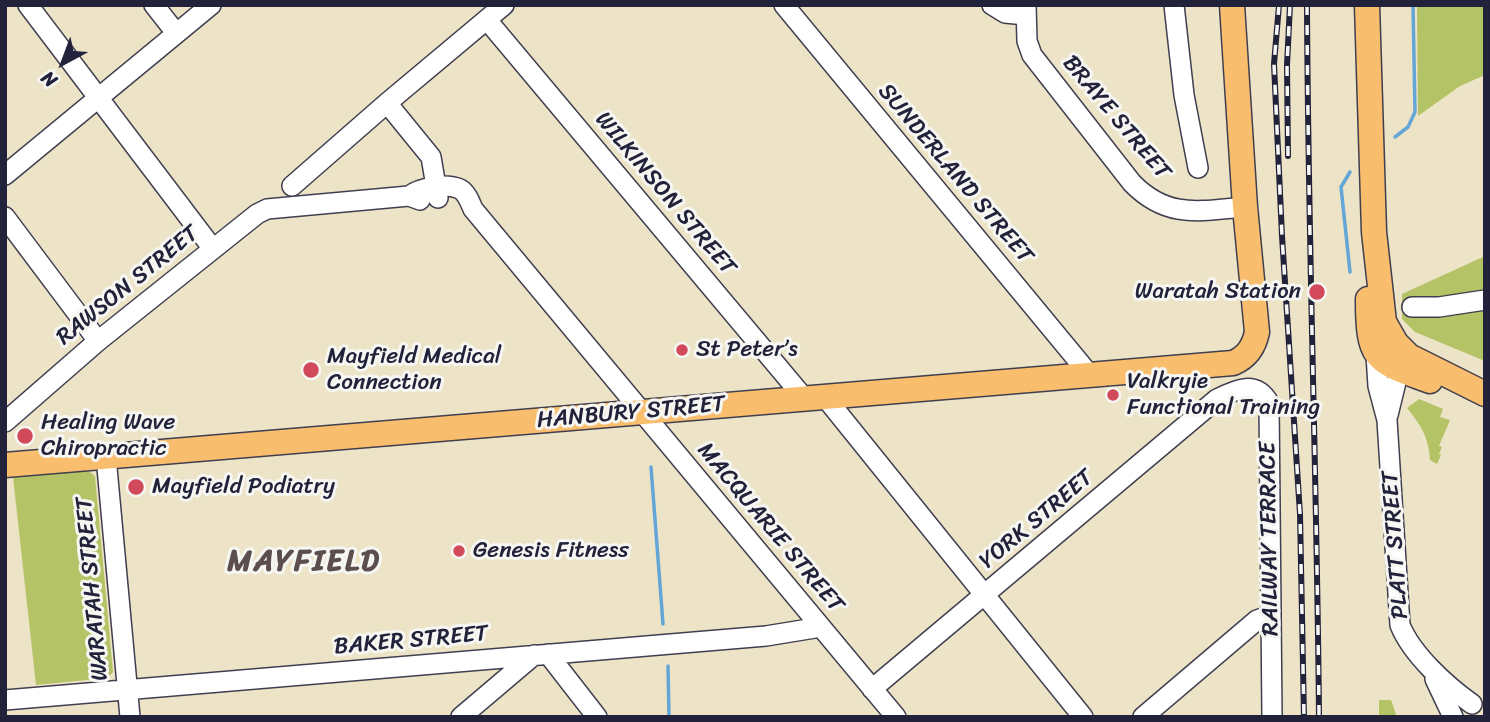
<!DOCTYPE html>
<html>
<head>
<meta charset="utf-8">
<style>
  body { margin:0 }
  #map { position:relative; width:1490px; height:722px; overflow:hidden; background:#ede4c7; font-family:Sriracha,sans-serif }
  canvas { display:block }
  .frame { position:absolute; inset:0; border:7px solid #22223b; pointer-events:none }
  .north { position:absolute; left:28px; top:28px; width:70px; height:70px; -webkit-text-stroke:5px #f6f6f2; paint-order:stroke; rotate:221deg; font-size:19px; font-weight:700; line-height:28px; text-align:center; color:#22223b }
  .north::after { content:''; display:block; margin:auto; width:24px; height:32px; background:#22223b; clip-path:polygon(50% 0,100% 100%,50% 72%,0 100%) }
</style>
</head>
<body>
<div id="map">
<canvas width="1490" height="722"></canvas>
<div class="frame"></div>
<div class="north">N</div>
</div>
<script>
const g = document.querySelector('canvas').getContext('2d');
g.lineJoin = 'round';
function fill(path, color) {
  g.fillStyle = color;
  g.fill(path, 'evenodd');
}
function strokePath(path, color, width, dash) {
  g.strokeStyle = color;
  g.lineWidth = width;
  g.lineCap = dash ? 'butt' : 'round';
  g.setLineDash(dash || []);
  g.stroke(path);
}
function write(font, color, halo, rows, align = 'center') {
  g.font = font + ' Sriracha,sans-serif';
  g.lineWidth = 6;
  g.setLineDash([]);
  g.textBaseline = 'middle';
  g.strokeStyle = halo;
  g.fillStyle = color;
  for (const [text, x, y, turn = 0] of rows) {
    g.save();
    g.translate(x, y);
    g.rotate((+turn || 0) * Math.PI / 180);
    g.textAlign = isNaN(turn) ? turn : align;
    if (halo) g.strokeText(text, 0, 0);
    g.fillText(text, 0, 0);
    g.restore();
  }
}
fill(new Path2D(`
  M1417,5h68v70l-25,11 -42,30z
  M1485,256v105l-70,-29 -13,-13v-25z
  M1419,399l24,10 -3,8 10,3 -11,26 3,1 -3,7 2,1 -4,9 -7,-4c-1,-22 -9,-35 -23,-52z
  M86,469l9,7 18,196 -5,6 -72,7 -23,-208z
  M1379,700h12l6,17h-18z`), '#b3c366');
strokePath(new Path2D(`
  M1395,137l13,-10 7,-15 -2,-107
  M1350,172l-9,15 9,85
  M651,467l12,157
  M668,666l1,51`), '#63a6d7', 3.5);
const minor = new Path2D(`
  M28,5l185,244
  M154,5l22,28
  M784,5l305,369
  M992,5l13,8 21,2
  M1026,5l1,36 5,14 100,128c35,36 67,28 113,24
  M1174,5l10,90 14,73
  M487,20l318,379
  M387,103l44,54 7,41
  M5,175l206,-170
  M292,186l95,-83 117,-98
  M409,196c12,-9 37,-13 51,-7 7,4 10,13 13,20l423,508
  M5,217l93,124
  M1412,307h27l46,-7
  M1376,355l2,31 9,34 13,205c12,30 47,61 72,79
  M825,397l258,320
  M1388,415l11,-45
  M5,422l93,-81 159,-127 10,-5 142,-13 11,4
  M106,457l24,260
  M548,654l49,63
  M1435,679l18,38
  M872,689l345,-290c20,-10 39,-19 52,4l3,314
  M5,700l761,-64 55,-9
  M461,717l73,-62
  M1143,717l114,-97 14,-5`);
const major = new Path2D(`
  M1367,5l7,227 10,90 12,21 13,13 76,38
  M1368,299c0,62 7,62 62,82
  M5,465l1228,-102c14,-6 21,-16 24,-31l-12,-125 -13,-202`);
strokePath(minor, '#403f50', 22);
strokePath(major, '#403f50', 27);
strokePath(minor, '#fff', 19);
strokePath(major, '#f9be6d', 24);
const rail = new Path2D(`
  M1279,5l-5,59 8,172 18,278 4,203
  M1307,5c1,237 10,475 12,712
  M1288,156l-1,-91 3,-60`);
strokePath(rail, '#22223b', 6);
strokePath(rail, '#f6f6f2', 3.5, [10]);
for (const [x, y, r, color] of [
  [1317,292,9,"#d1495b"],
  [682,350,7,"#d1495b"],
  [311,370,9,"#d1495b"],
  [1113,395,7,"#d1495b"],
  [25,436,9,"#d1495b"],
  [136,487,9,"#d1495b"],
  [459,551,7,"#d1495b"]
]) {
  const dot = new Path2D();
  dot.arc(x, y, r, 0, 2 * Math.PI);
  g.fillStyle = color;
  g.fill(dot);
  strokePath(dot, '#f6f6f2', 2.5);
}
write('23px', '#22223b', '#f6f6f2', [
  ["BRAYE STREET",1116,118,50],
  ["SUNDERLAND STREET",955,174,50],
  ["WILKINSON STREET",665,194,50],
  ["RAWSON STREET",128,286,-39],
  ["HANBURY STREET",631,413,-5],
  ["YORK STREET",1037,520,-40],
  ["MACQUARIE STREET",770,528,50],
  ["RAILWAY TERRACE",1270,539,-91],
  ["PLATT STREET",1396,545,-94],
  ["WARATAH STREET",93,589,-95],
  ["BAKER STREET",411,641,-5]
]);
write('23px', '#22223b', '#f6f6f2', [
  ["Waratah Station",1301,292,"right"],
  ["St Peter’s",696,350],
  ["Mayfield Medical",327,357],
  ["Connection",327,383],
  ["Valkryie",1127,382],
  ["Functional Training",1127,408],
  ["Healing Wave",41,423],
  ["Chiropractic",41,449],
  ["Mayfield Podiatry",152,487],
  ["Genesis Fitness",473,551]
], 'left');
g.letterSpacing = '2px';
write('bold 30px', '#5c4e4e', '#f6f6f2', [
  ["MAYFIELD",304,562]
]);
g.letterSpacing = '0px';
</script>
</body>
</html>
